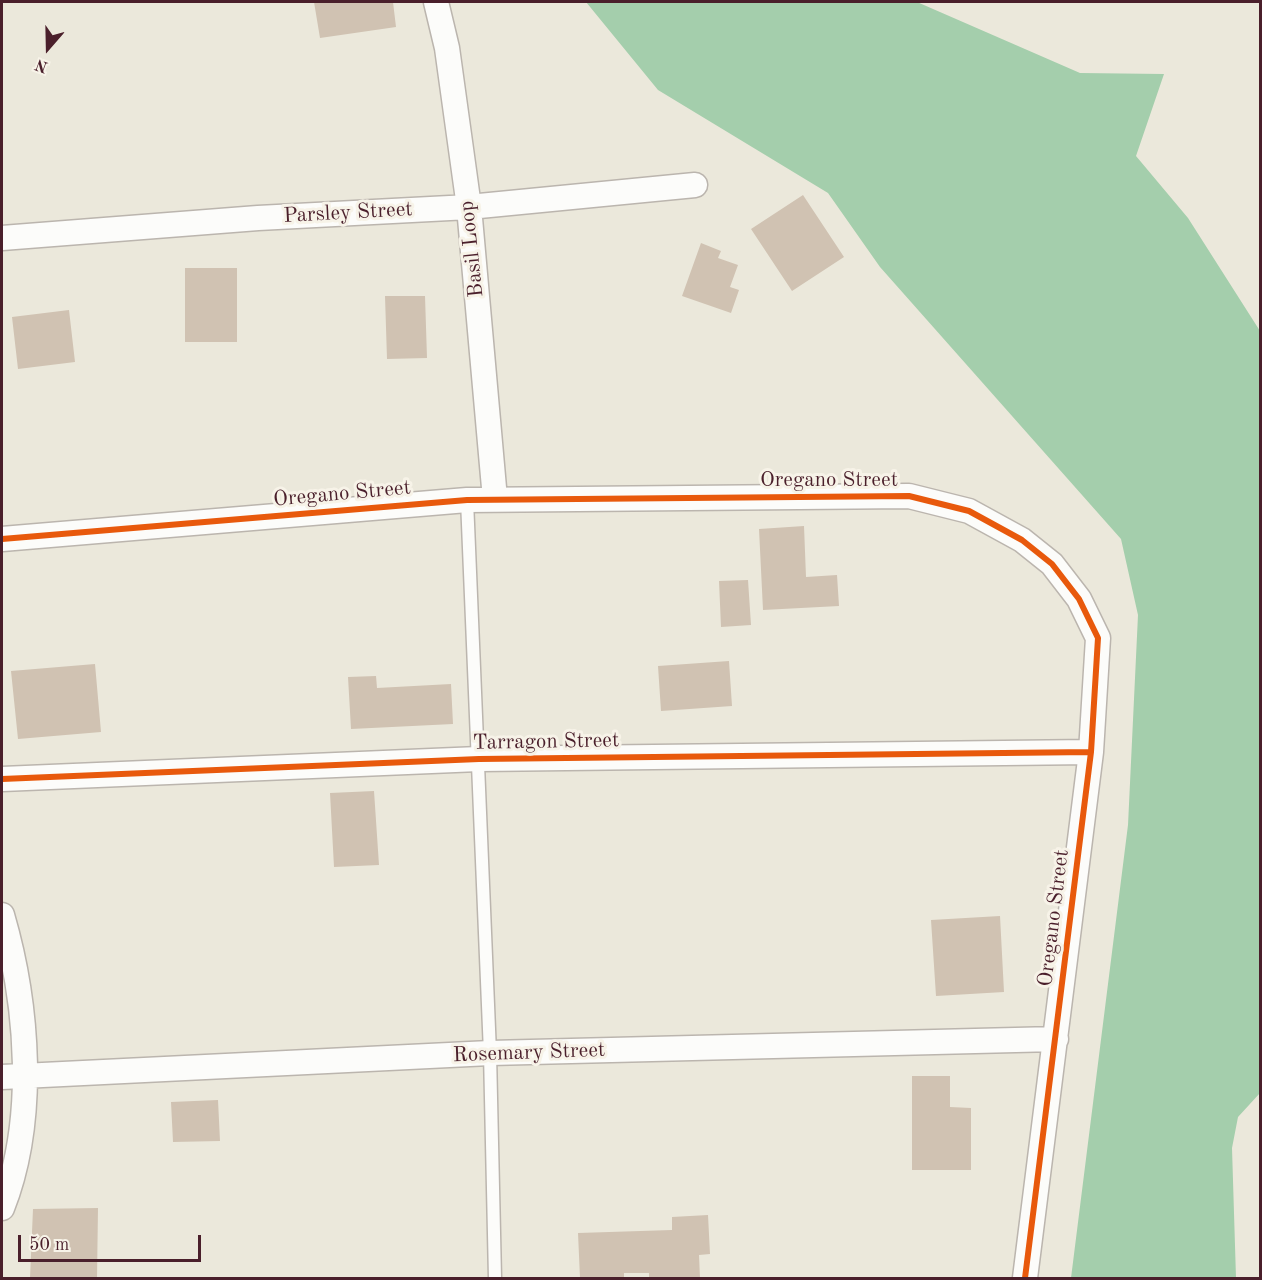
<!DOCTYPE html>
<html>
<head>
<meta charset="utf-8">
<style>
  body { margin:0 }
  #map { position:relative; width:1262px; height:1280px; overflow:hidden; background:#ebe8db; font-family:"Old Standard TT",serif }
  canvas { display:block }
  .frame { position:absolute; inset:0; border:3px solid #4a1f2b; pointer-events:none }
  .north { position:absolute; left:18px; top:18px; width:60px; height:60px; -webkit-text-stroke:4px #f7f3e8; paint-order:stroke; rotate:200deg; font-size:16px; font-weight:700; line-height:24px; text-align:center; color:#4a1f2b }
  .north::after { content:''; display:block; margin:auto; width:21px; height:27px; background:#4a1f2b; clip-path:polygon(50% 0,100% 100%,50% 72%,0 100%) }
  .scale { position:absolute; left:18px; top:1235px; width:183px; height:27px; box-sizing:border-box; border:3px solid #4a1f2b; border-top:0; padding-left:8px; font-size:18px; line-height:21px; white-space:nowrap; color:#4a1f2b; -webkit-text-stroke:4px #f7f3e8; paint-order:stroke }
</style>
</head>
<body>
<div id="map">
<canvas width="1262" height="1280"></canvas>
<div class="frame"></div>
<div class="north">N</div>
<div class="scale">50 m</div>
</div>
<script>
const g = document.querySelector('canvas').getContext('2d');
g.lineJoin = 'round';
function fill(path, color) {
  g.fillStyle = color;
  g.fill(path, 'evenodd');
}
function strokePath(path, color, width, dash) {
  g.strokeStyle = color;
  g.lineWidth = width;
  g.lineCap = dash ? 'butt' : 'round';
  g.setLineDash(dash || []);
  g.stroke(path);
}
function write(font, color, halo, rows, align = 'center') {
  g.font = font + ' "Old Standard TT",serif';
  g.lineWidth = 6;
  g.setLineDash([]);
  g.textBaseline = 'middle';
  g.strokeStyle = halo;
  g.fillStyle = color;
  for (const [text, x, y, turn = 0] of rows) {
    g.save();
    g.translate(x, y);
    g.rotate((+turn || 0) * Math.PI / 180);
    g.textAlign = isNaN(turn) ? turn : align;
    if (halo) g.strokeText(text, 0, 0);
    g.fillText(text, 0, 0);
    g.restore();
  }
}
fill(new Path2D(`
  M586,2h331l163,71 84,1 -28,82 52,62 72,113v762l-22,24 -6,31 4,130h-165l57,-453 10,-210 -17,-76 -241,-272 -52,-74 -170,-103z`), '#a4ceac');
fill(new Path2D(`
  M314,2h79l3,25 -76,11z
  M803,195l41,62 -52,34 -41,-62z
  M701,243l20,8 -3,7 20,7 -8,22 9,3 -8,23 -49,-17z
  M185,268h52v74h-52z
  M385,296h40l2,62 -40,1z
  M69,310l6,52 -57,7 -6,-52z
  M804,526l2,51 31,-2 2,31 -76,4 -4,-81z
  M748,580l3,45 -30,2 -2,-46z
  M729,661l3,45 -71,5 -3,-45z
  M95,664l6,68 -83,7 -7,-68z
  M376,676l1,12 74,-4 2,40 -102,5 -3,-52z
  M374,791l5,74 -45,2 -4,-74z
  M1000,916l4,76 -68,4 -5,-76z
  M912,1076h38v31l21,1v62h-59z
  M218,1100l2,41 -47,1 -2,-40z
  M98,1208l-1,70h-67l3,-69z
  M708,1215l2,39 -11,1 1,23h-51v-5h-25v5h-44l-2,-45 94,-3v-13z`), '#d0c2b2');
const lane = new Path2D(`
  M467,500l23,553 5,225`);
const street = new Path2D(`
  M436,2l11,46 22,159 26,292
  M2,238l256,-20 211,-11 226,-22
  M2,539l465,-39 442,-4 60,15 53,29 30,24 27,35 19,39 -7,114 -66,526
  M2,779l477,-20 612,-7
  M2,915c26,89 35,205 0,293
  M2,1077l488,-24 566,-14`);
strokePath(lane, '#bbb5ae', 15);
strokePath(street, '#bbb5ae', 27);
strokePath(lane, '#fcfcfa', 12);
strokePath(street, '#fcfcfa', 24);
strokePath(new Path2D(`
  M2,539l465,-39 442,-4 60,15 53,29 30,24 27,35 19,39 -7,114 -66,526
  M2,779l477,-20 612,-7`), '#e8590c', 6);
write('21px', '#4a1f2b', '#f7f3e8', [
  ["Parsley Street",348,213,-3],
  ["Basil Loop",472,249,-96],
  ["Oregano Street",829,480],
  ["Oregano Street",342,494,-5],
  ["Tarragon Street",546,742,-1],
  ["Oregano Street",1054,918,-83],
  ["Rosemary Street",529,1053,-2]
]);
</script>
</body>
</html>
